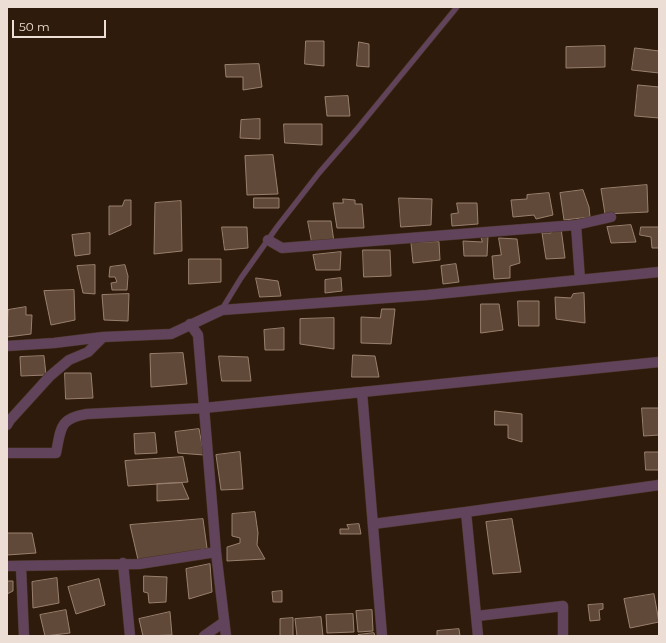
<!DOCTYPE html>
<html>
<head>
<meta charset="utf-8">
<style>
  body { margin:0 }
  #map { position:relative; width:666px; height:643px; overflow:hidden; background:#2f1b0b; font-family:Montserrat,sans-serif }
  canvas { display:block }
  .frame { position:absolute; inset:0; border:8px solid #edded5; pointer-events:none }
  .scale { position:absolute; left:12px; top:20px; width:94px; height:18px; box-sizing:border-box; border:2px solid #edded5; border-top:0; padding-left:5px; font-size:12px; line-height:14px; white-space:nowrap; color:#edded5; -webkit-text-stroke:3px #2f1b0b; paint-order:stroke }
</style>
</head>
<body>
<div id="map">
<canvas width="666" height="643"></canvas>
<div class="frame"></div>
<div class="scale">50 m</div>
</div>
<script>
const g = document.querySelector('canvas').getContext('2d');
g.lineJoin = 'round';
function fill(path, color) {
  g.fillStyle = color;
  g.fill(path, 'evenodd');
}
function strokePath(path, color, width, dash) {
  g.strokeStyle = color;
  g.lineWidth = width;
  g.lineCap = dash ? 'butt' : 'round';
  g.setLineDash(dash || []);
  g.stroke(path);
}
const building = new Path2D(`
  M306,41h18v25l-19,-2z
  M359,42l10,2v23l-12,-1z
  M605,46v21l-39,1v-21z
  M635,48l24,3v22l-27,-3z
  M259,64l3,23 -19,3v-13h-17l-1,-12z
  M638,85l21,2v31l-24,-2z
  M348,96l2,20h-23l-2,-19z
  M260,119v20l-20,-1 1,-18z
  M284,124h38v21l-37,-2z
  M273,155l5,39 -31,1 -2,-39z
  M647,185l1,27 -43,2 -4,-25z
  M583,190l6,17 1,10 -26,3 -4,-27z
  M549,193l4,22 -17,4 -2,-4 -21,2 -2,-17 16,-1v-4z
  M254,198h25v10h-25z
  M399,198l33,1 -1,26 -30,2z
  M343,199l12,1v4h7l2,24h-27l-4,-25h10z
  M125,200h6v25l-22,10v-29h13z
  M181,201l1,50 -28,3 1,-51z
  M457,203h20l1,21 -26,2 -1,-12 7,-1z
  M308,221h23l3,21h-22z
  M631,225l5,17 -25,1 -4,-16z
  M222,227h25l1,21 -23,2z
  M641,227h18v21h-7l-1,-11 -11,-2z
  M561,228l4,30 -19,1 -4,-26h9v-4z
  M90,233v21l-15,2 -3,-21z
  M481,236h7l-1,20h-23l-1,-15 19,1z
  M499,238l18,1 3,24 -10,3v12l-16,1 -2,-23 9,-1z
  M439,242l1,18 -27,3 -2,-20z
  M363,250h27l1,26 -27,1z
  M341,252l-1,18h-24l-3,-15z
  M189,259h32v23l-32,2z
  M456,264l3,18 -16,2 -2,-18z
  M95,265v29l-12,-1 -6,-27z
  M125,265l3,11 -1,14h-15l-1,-7 6,-1 -2,-5h-6l1,-10z
  M256,278l22,3 3,15 -21,1z
  M341,278l1,13 -17,2v-13z
  M74,290l1,30 -24,5 -7,-34z
  M584,293l1,30 -29,-4 -1,-22 16,1 2,-4z
  M129,294l-1,27 -24,-1 -2,-25z
  M518,301h21v25h-20z
  M481,304h18l4,26 -22,3z
  M26,307v8h6l-1,19 -24,3 1,-27z
  M382,309h13l-4,35 -30,-1v-26l19,1z
  M334,318v31l-34,-5v-25z
  M284,328v22h-19l-1,-20z
  M183,353l4,31 -36,3 -1,-33z
  M353,355l22,1 4,21h-27z
  M44,356l2,19 -25,1 -1,-19z
  M219,356l29,1 3,24h-29z
  M65,373h26l2,25 -27,1z
  M642,408h17v27l-15,1z
  M495,411l27,3v28l-14,-4v-13h-13z
  M199,429l5,26 -26,-2 -3,-21z
  M155,433l2,20 -22,1 -1,-20z
  M240,452l3,37 -22,1 -5,-35z
  M645,452h14v18h-13z
  M183,457l5,25 -60,4 -3,-25z
  M182,483l7,16 -32,2v-17z
  M255,512l3,21 -1,12 8,14 -38,2v-14l13,-4v-5l-8,-2v-22z
  M203,519l4,29 -68,16 -9,-39z
  M512,519l9,53 -28,2 -7,-52z
  M359,524l2,10h-21v-5h9l-2,-4z
  M7,533h25l4,20 -29,2z
  M210,564l2,28 -23,7 -3,-30z
  M144,576l23,1 -1,25 -17,1 -1,-10 -4,-1z
  M57,578l2,25 -26,5 -1,-26z
  M99,579l6,26 -29,9 -8,-27z
  M7,581h6v10l-6,3z
  M282,591v11h-9l-1,-10z
  M654,594l5,28 -29,6 -6,-29z
  M603,604v5l-4,1 1,10 -10,1 -2,-16z
  M66,610l4,23 -25,3 -5,-21z
  M372,610l1,21 -15,1 -2,-21z
  M170,612l2,23 -29,1 -4,-17z
  M353,614l1,18 -27,1 -1,-18z
  M321,617l2,19h-26l-2,-17z
  M293,618v18h-13v-17z
  M459,629l1,7h-23v-5z
  M374,633l1,3h-17v-1z`);
fill(building, '#614939');
strokePath(building, '#99806e', 1);
const service = new Path2D(`
  M222,309l19,-31 36,-51 42,-54 38,-44 100,-122`);
const minor = new Path2D(`
  M576,225l35,-8
  M268,240l14,8 294,-23 4,55
  M190,324l8,11 18,217 10,84
  M7,346l47,-3 49,-6 68,-3 51,-24 205,-15 232,-23
  M362,392l20,244
  M7,425l3,-5 40,-44 19,-16 19,-8 15,-15
  M7,453h49c5,-24 3,-35 31,-39l117,-6 455,-46
  M466,512l12,124
  M373,524l93,-12 193,-27
  M123,563l7,73
  M7,566l132,-2 77,-12
  M21,567l3,69
  M477,616l86,-10v30
  M204,636l20,-14`);
strokePath(service, '#4a3627', 6);
strokePath(minor, '#4a3627', 11);
strokePath(service, '#61445b', 5);
strokePath(minor, '#61445b', 10);
</script>
</body>
</html>
